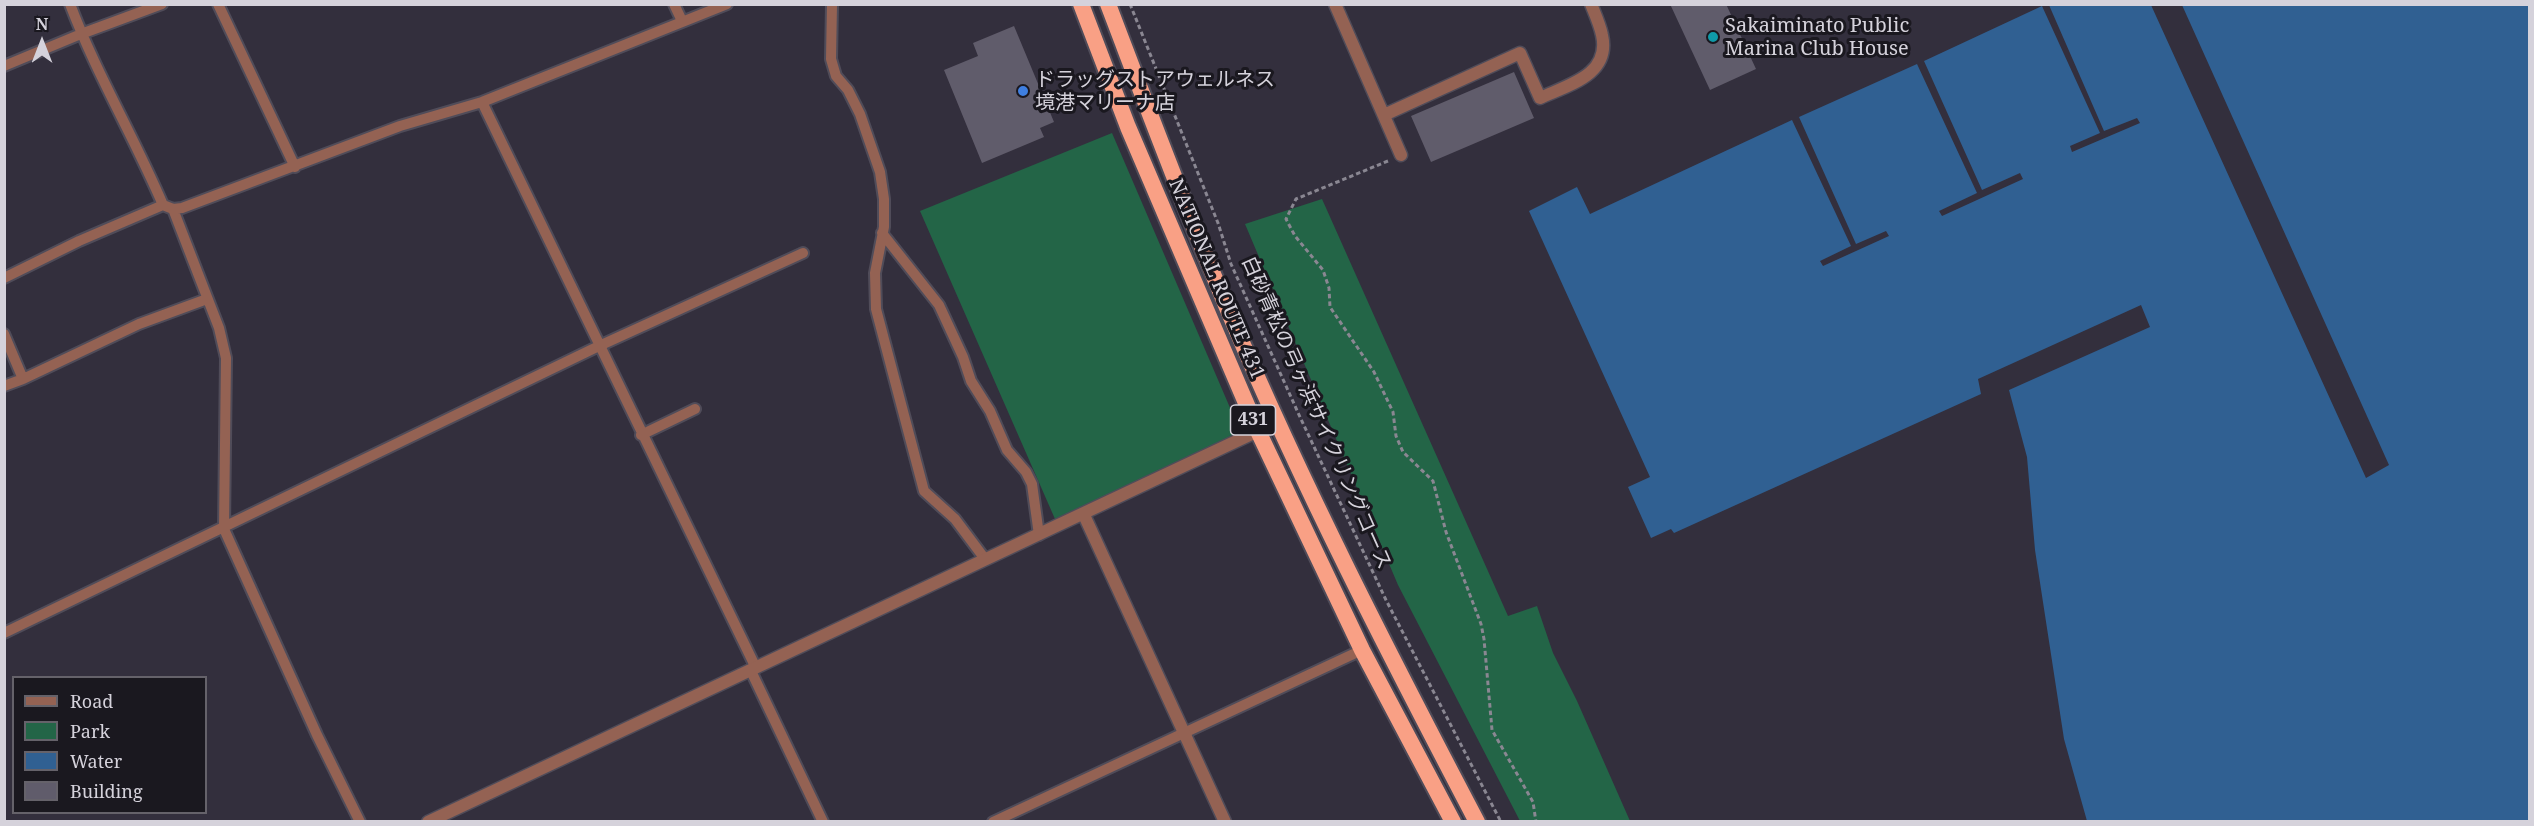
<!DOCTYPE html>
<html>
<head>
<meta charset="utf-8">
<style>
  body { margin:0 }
  #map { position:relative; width:2534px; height:826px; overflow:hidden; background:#332f3d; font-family:"Noto Serif",serif }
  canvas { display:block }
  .frame { position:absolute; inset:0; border:6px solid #d5d2db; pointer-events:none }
  .legend { position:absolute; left:12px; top:676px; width:195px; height:138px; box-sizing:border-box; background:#1a181f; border:2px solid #65626a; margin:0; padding:8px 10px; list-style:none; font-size:18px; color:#d5d2db }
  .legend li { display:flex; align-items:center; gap:12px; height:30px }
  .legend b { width:30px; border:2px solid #65626a }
  .north { position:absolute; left:12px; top:12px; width:60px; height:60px; -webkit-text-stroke:4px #1a181f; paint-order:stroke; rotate:0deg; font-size:16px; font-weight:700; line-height:24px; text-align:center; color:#d5d2db }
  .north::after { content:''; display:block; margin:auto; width:21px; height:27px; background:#d5d2db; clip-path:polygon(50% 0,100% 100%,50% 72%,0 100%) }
</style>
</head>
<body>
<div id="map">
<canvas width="2534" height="826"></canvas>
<div class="frame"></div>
<ul class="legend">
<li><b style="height:8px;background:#946253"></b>Road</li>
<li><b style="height:16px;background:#236547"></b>Park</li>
<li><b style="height:16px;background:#306092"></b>Water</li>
<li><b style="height:16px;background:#605c6b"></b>Building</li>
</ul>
<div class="north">N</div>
</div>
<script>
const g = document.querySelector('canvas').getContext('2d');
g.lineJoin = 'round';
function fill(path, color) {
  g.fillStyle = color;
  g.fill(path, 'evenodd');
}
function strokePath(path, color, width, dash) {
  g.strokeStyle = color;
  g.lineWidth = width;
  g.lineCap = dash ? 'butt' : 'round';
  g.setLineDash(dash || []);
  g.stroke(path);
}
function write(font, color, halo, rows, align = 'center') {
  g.font = font + ' "Noto Serif","Noto Sans JP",serif';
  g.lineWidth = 6;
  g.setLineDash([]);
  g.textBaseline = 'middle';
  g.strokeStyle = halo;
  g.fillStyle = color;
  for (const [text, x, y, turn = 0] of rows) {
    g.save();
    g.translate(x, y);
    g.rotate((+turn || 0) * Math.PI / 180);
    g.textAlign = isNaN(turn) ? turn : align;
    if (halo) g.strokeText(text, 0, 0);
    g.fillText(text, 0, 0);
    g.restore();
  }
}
fill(new Path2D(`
  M1112,133l128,298 -5,5 -180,83 -135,-308z
  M1322,199l186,417 29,-10 16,47 24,48 53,120h-110l-122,-236 -153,-361z`), '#236547');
fill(new Path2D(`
  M2049,5h102l215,473 23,-13 -207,-460h347v816h-442l-23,-82 -29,-189 -8,-93 -18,-67 141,-63 -9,-22 -163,74 3,15 -307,139 -3,-4 -20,9 -23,-51 22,-10 -121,-266 48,-24 13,27 202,-94 59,126 -31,15 3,5 66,-30 -3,-5 -30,13 -57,-127 118,-53 60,129 -38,18 3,5 81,-37 -3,-6 -38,17 -58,-129 118,-55 58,127 -30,13 2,6 68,-29 -3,-5 -33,13z`), '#306092');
fill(new Path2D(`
  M1670,4h56l30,65 -46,21z
  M1014,26l40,96 -14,6 4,9 -62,26 -38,-93 34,-14 -5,-13z
  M1514,72l20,46 -103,44 -20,-46z`), '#605c6b');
const service = new Path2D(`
  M70,4c26,69 64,133 93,201
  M218,4l77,163
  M674,4l8,17
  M832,4l-1,55 5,17 12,14 12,24 20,58 4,27v28l-9,46 1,36 48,182 31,28 30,40
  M4,66l77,-32 81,-30
  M482,102l274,566
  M173,209l46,119 7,30 -2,171 93,206 43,87
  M882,233l57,72 24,52 8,24 19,30 17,39 19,22 6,12 7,51
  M4,278l75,-37 84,-36 10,4 9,-1 218,-82 82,-24 245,-98
  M4,334l19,45 -19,7
  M23,379l116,-55 68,-25
  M641,435l54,-26
  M4,633l595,-287 204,-93
  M751,671l72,151
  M993,822l369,-172`);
const minor = new Path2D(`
  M1335,4l66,151
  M1384,115l136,-62 20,45c28,-13 71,-23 62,-63 -2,-10 -7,-21 -11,-31
  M1084,515l141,307
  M428,822l849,-400`);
const trunk = new Path2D(`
  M1081,4l47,123 130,304 104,219 91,172
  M1108,4c40,105 79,210 123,313 73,172 159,339 246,505`);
strokePath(service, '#504c59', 14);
strokePath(minor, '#504c59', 15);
strokePath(trunk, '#504c59', 20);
strokePath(new Path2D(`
  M1130,4l88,219 13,41 69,153 86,183 115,222
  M1388,161l-92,38 -10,20 9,17 28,34 6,18 1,19 44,65 19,40 3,24 7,16 30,29 13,51 35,92 3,15 8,91 41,72 3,20`), '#8a8792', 3, [4.5, 3]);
strokePath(service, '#946253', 10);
strokePath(minor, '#946253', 12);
strokePath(trunk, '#f9a085', 16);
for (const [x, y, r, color] of [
  [1713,37,6,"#0f9aa8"],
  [1023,91,6,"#3f7fe0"]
]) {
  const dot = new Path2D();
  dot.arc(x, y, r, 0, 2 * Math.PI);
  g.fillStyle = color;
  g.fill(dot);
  strokePath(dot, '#1a181f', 2);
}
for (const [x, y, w] of [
  [1253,420,45]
]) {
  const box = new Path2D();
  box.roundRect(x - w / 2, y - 15, w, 30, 4.5);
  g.fillStyle = '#1a181f';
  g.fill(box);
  strokePath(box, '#d5d2db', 1.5);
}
write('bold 18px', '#d5d2db', null, [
  ["431",1253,420]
]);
write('20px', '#d5d2db', '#1a181f', [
  ["Sakaiminato Public",1725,26],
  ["Marina Club House",1725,49],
  ["ドラッグストアウェルネス",1035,80],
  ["境港マリーナ店",1035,103]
], 'left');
write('20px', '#d5d2db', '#1a181f', [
  ["NATIONAL ROUTE 431",1216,279,67],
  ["白砂青松の弓ヶ浜サイクリングコース",1316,413,66]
]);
</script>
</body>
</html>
